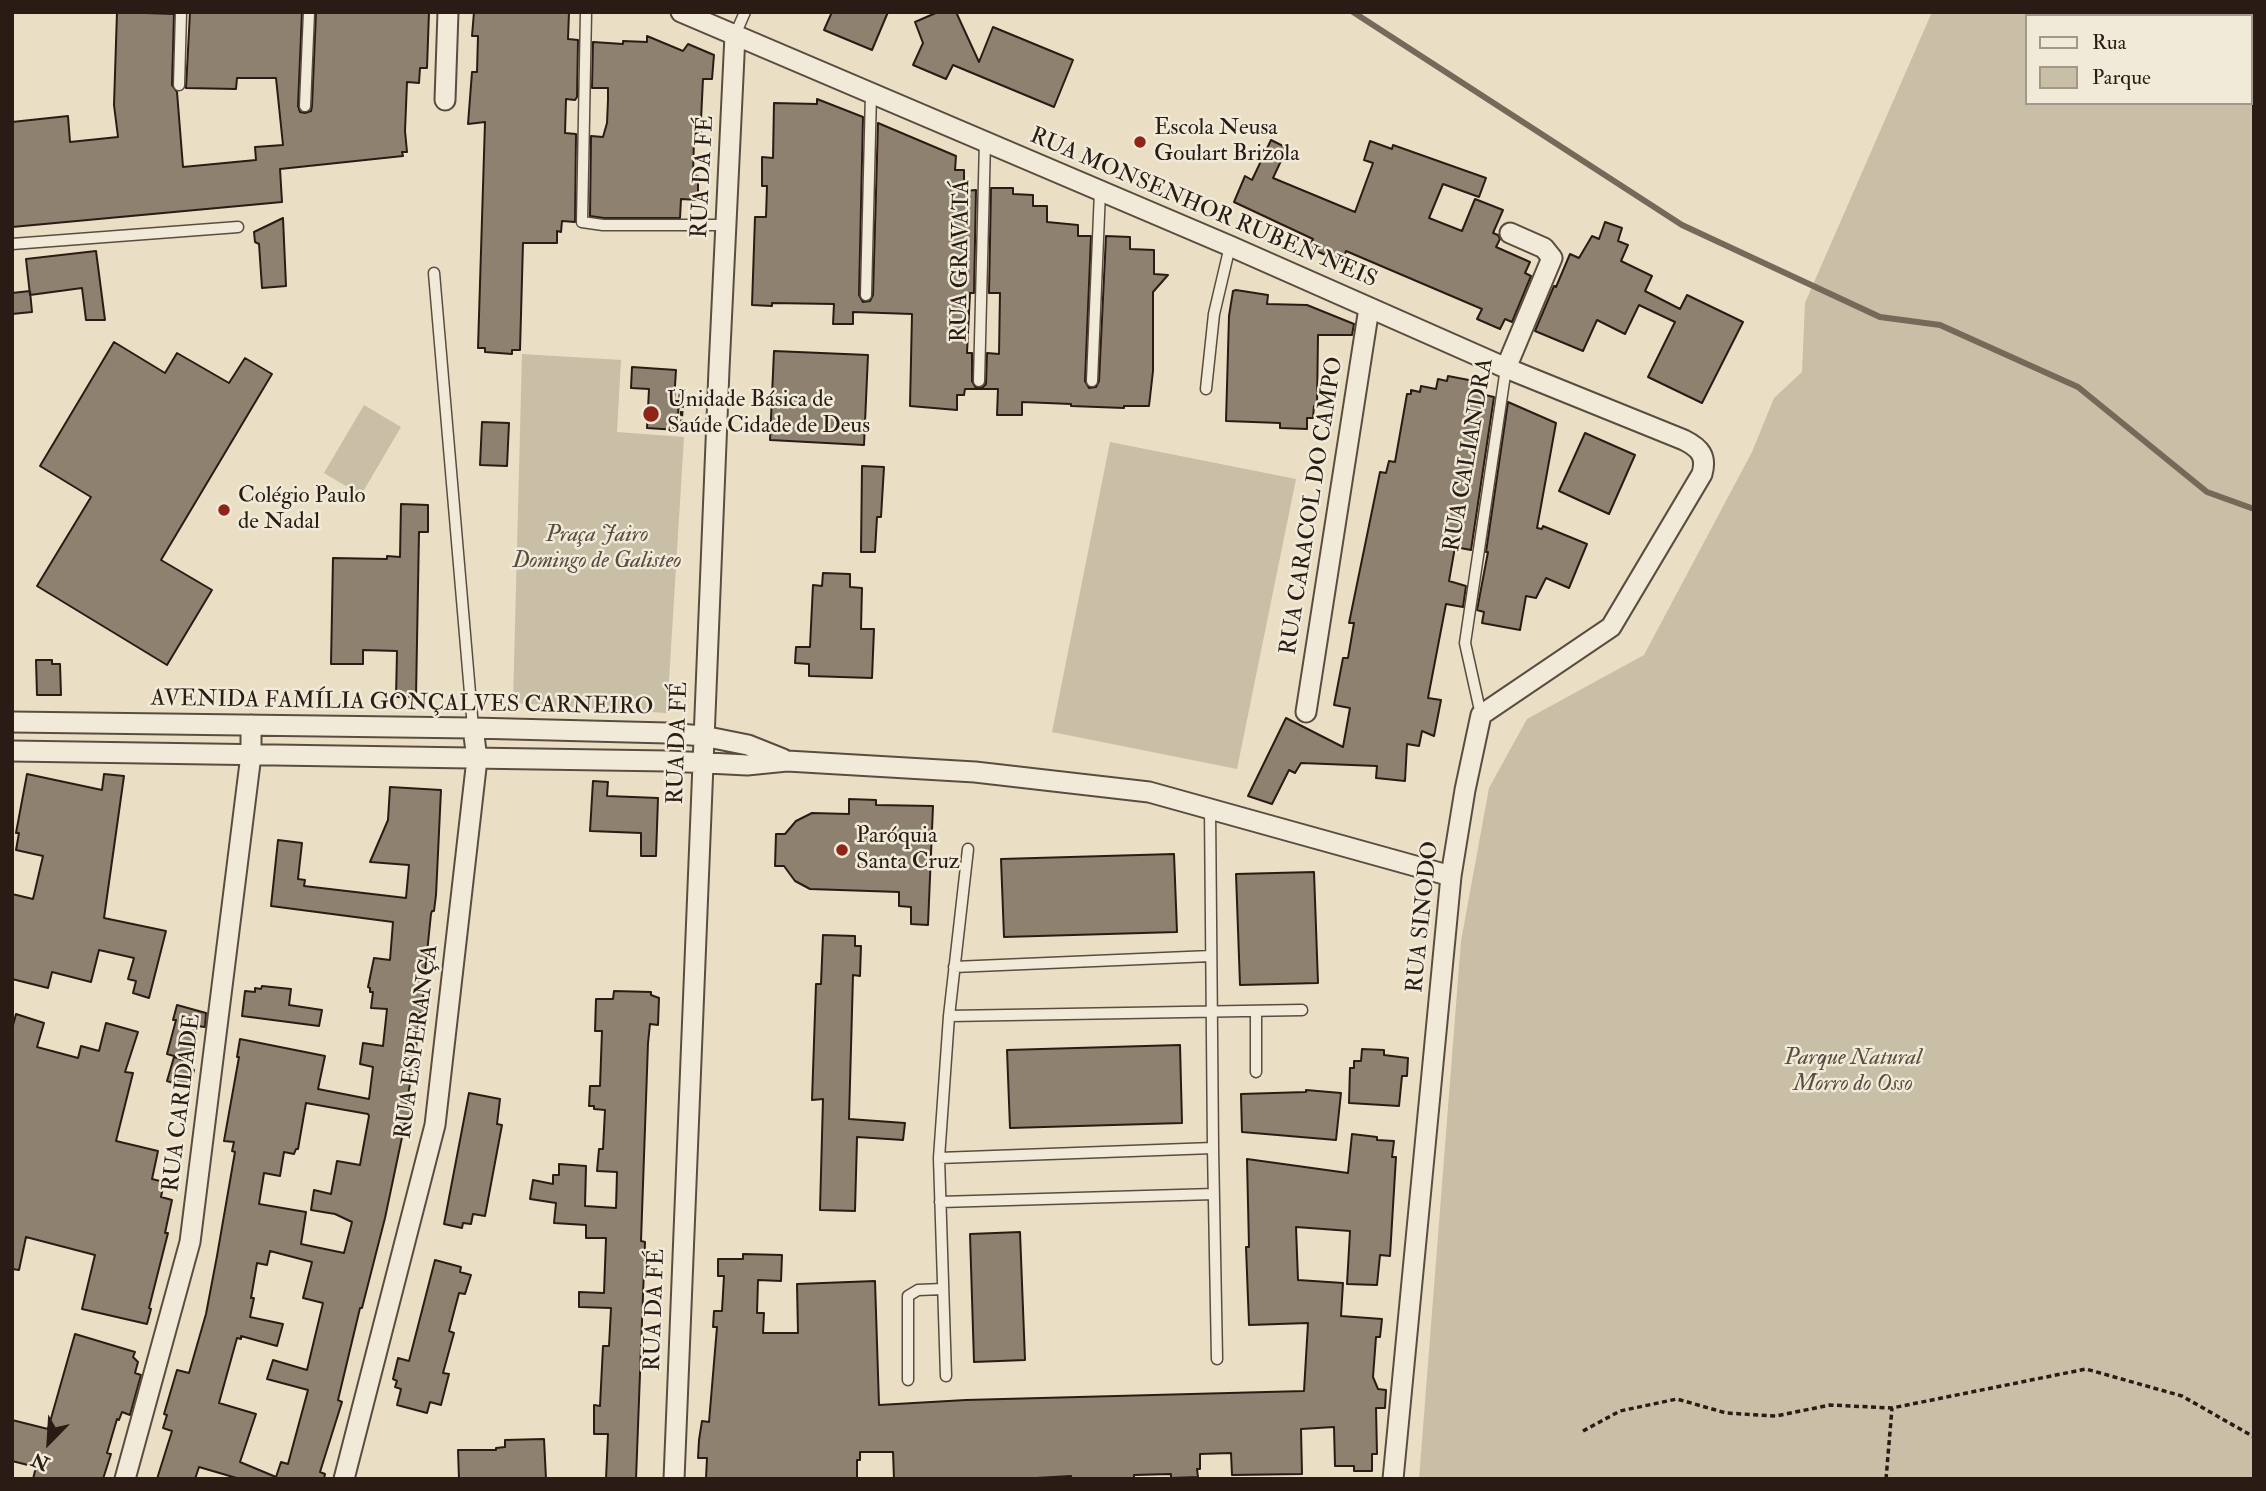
<!DOCTYPE html>
<html>
<head>
<meta charset="utf-8">
<style>
  body { margin:0 }
  #map { position:relative; width:2266px; height:1491px; overflow:hidden; background:#eadfc4; font-family:"IM FELL Double Pica",serif }
  canvas { display:block }
  .frame { position:absolute; inset:0; border:14px solid #2a1c14; pointer-events:none }
  .legend { position:absolute; left:2025px; top:14px; width:228px; height:91px; box-sizing:border-box; background:#f1ead9; border:2px solid #a1988a; margin:0; padding:9px 12px; list-style:none; font-size:21px; color:#2a1c14 }
  .legend li { display:flex; align-items:center; gap:14px; height:35px }
  .legend b { width:35px; border:2px solid #a1988a }
  .north { position:absolute; left:14px; top:1407px; width:70px; height:70px; -webkit-text-stroke:5px #f1ead9; paint-order:stroke; rotate:204deg; font-size:19px; font-weight:700; line-height:28px; text-align:center; color:#2a1c14 }
  .north::after { content:''; display:block; margin:auto; width:24px; height:32px; background:#2a1c14; clip-path:polygon(50% 0,100% 100%,50% 72%,0 100%) }
</style>
</head>
<body>
<div id="map">
<canvas width="2266" height="1491"></canvas>
<div class="frame"></div>
<ul class="legend">
<li><b style="height:9px;background:#f1ead9"></b>Rua</li>
<li><b style="height:19px;background:#c9bea6"></b>Parque</li>
</ul>
<div class="north">N</div>
</div>
<script>
const g = document.querySelector('canvas').getContext('2d');
g.lineJoin = 'round';
function fill(path, color) {
  g.fillStyle = color;
  g.fill(path, 'evenodd');
}
function strokePath(path, color, width, dash) {
  g.strokeStyle = color;
  g.lineWidth = width;
  g.lineCap = dash ? 'butt' : 'round';
  g.setLineDash(dash || []);
  g.stroke(path);
}
function write(font, color, halo, rows, align = 'center') {
  g.font = font + ' "IM FELL Double Pica",serif';
  g.lineWidth = 5;
  g.setLineDash([]);
  g.textBaseline = 'middle';
  g.strokeStyle = halo;
  g.fillStyle = color;
  for (const [text, x, y, turn = 0] of rows) {
    g.save();
    g.translate(x, y);
    g.rotate((+turn || 0) * Math.PI / 180);
    g.textAlign = isNaN(turn) ? turn : align;
    if (halo) g.strokeText(text, 0, 0);
    g.fillText(text, 0, 0);
    g.restore();
  }
}
fill(new Path2D(`
  M1932,12h322v1467h-835l42,-538 28,-153 38,-69 117,-64 108,-203 22,-54 28,-26 3,-69zM2026,16h224v87h-224z
  M522,354l99,6 -4,72 67,5 -17,276 -154,-10z
  M364,405l37,22 -40,68 -37,-22z
  M1110,442l186,37 -59,290 -185,-37z`), '#c9bea6');
strokePath(new Path2D(`
  M1353,12l329,213 198,92 60,8 138,62 129,105 47,17`), '#76695a', 6);
const building = new Path2D(`
  M117,12l57,2 -2,71 5,7 6,75 73,-7 -1,-13 28,-2 -7,-67h-39l-1,11 -50,-1 4,-76h112l-4,94 2,6 5,1 6,-2 1,-5 4,-94h113l-2,56h-7l-1,15 -12,-1 -2,49 2,21h-5l1,4 -123,13 2,33 -270,25v-105l56,-6 2,26 48,-5 -4,-32z
  M474,12h95l-1,27 10,1 -1,57 -2,3 -9,-1 -1,34 11,1 -1,88 -13,-1 -1,11 -4,-1v12h-34l-3,107h-8v4l-27,-2v-4h-7l7,-226 -17,2 4,-52h5l1,-36h-6z
  M832,12h56l-16,38 -48,-20z
  M938,12h18l23,50 14,-35 80,33 -19,47 -101,-42 -7,14 -33,-14 10,-22 -8,-21z
  M647,36l36,15 5,-7 26,11 -2,24h-9l-3,61 -6,-1 -1,36 5,1v24l-17,-1 -1,19h-76l-14,-2 1,-80 12,1 4,-14 1,-23v-12h-16l1,-46 30,2v-3l24,1z
  M817,99l46,18 -4,178 4,7 7,-1 3,-6 5,-172 78,33 -1,14h9v21l12,-1 -2,103h-4l-3,60h5v28l4,7h6l4,-4 1,-31 12,1 1,-61h-11l2,-105h22v6l20,1v11h14v16l31,3v11h13l-6,145 4,7 7,-1 3,-6 7,-145 24,1v12l24,1v24l14,1 -15,17v79l-4,35h-25v2l-53,-2v-2l-49,-2v13h-25l1,-26h-33l-1,6h-7v15l-47,-4 2,-92 -59,-2v12h-20l1,-20 -62,-1v3l-20,-1 3,-88h11l1,-31h-5v-29l11,1 1,-55 43,1z
  M1271,140l16,8 -14,30 82,34 18,-49 -9,-3 6,-19 22,8 1,-4 93,33 -7,19 -36,-13 -14,34 33,13 13,-32 28,11 -10,23 5,2 2,4 -4,8 34,15 -5,11 6,3 -19,46 -7,-3 -5,10 -23,-10 5,-10 -136,-58 -4,11 -33,-14 4,-9 -79,-37 11,-26 7,4z
  M283,218l3,68 -24,2 -3,-44 -4,-2 -1,-10z
  M1605,222l17,6 -4,13 10,4 -7,16 31,15 -7,15 35,18 7,-14 56,27 -41,81 -54,-26 27,-55 -36,-17 -14,29 -28,-14 -14,31 -48,-20 19,-45 2,1 14,-33 9,4 13,-22 7,3z
  M96,251l9,69h-19l-4,-32 -52,7 -4,-36z
  M1236,290l32,5 -1,9 40,1 47,19 -2,11h-34l-1,71h-3l-1,12h-6v11l-27,-1v-5l-54,-2 3,-105 4,-25z
  M30,291l2,21 -20,2v-21z
  M114,342l51,31 12,-20 52,30 16,-25 27,16 -111,186 51,30 -45,75 -130,-79 54,-89 -51,-31z
  M774,351l94,4 -4,90 -94,-5z
  M632,367l44,3 -2,31h5l-2,29 -30,-2 2,-39 -18,-1z
  M1448,376l26,5 -3,11 23,5 -23,153 -16,-3 -6,34 17,5 -3,21 -17,-3 -18,94 13,2 -7,36 -12,-5 -3,15 -12,-2 -2,37 -29,-3 1,-12 -76,-3 -6,10 -6,-3 -17,34 -24,-8 38,-78 57,29 7,-39 -16,-3 9,-47h5l6,-35h-5l31,-151 6,1 3,-12 6,1 12,-68h4v-4l9,2 1,-6 15,3 2,-10 9,2z
  M1508,402l48,21 -19,105 5,1 1,-3 44,18 -18,44 -23,-10 -10,20 -10,-2 -6,34 -38,-7 2,-11 -7,-2 11,-58h-2z
  M482,422l27,1 -2,43 -27,-1z
  M1585,433l50,22 -26,59 -50,-23z
  M862,466l22,1 -3,50h-4l-2,35h-14z
  M401,504l27,1v27h-9l-3,165h-20l1,-46 -34,-1v14h-32l2,-106 54,1v-3l13,1z
  M823,573l27,1v13l12,1 -1,41h13l-2,49 -63,-2v-12l-14,-1 1,-16h14l3,-62 9,1z
  M36,660h16v4h8l1,31h-24z
  M27,774l75,16 2,-16 20,2 -20,142 62,13 -17,67 -16,-5 3,-12 -8,-2 6,-21 -35,-8 -8,32 -39,-10 -4,16 -36,-9v-85l21,5 10,-43 -27,-6 3,-17h-3z
  M593,781l15,1 -1,14 51,2 -2,58h-15v-23l-51,-2z
  M390,787l51,3 -5,105 -2,16h-2l-1,3 -7,68 -1,16h3l-2,16 -4,-1 -5,44 4,1 -3,16 -4,-1 -6,33 7,1 -4,17 -4,-1 -20,95 -23,90h-2l-22,92 4,2 -22,70 5,2 -1,5h-84l-41,-12 -4,12h-38l15,-48 -9,-3 4,-13 -3,-1 13,-44 12,3 17,-59 11,-58 18,-104 -3,-1 2,-9 -10,-1 15,-84h-2l3,-18 85,17 -7,33 51,10 4,-32 -13,-3 3,-21 20,3 4,-37 -16,-1 2,-16h-3v-4l-2,-1 6,-29 16,2 3,-38 -122,-16 7,-66 24,3 -4,36 7,1 -1,6 102,12 3,-33 -39,-3 18,-42zM306,1103l62,11 1,2 -9,49 -23,-4 -6,33 -17,-4 -3,20 24,4 17,8 -8,31 -43,-9 5,-32 -47,-8 5,-31 16,3 4,-24 10,2 2,-5h2zM270,1251l42,11 -9,36 20,5 -16,67 -34,-10 -6,19 41,11 -20,74 -7,-2 -5,15 -36,-15 16,-48 -37,-11 18,-65 4,1v-3l36,10 6,-22 -33,-7 4,-19h-3l6,-35 10,2z
  M849,799l27,1v5l57,1 -5,119 -17,-1v-17l-12,-1v-14l-89,-3 -15,-8 -11,-15h-9l1,-32h9l11,-13 16,-8 37,1z
  M1174,854l3,78 -173,5 -3,-78z
  M1314,872l4,111 -78,2 -4,-111z
  M823,935l32,1v10h6l-1,30 -7,-1 -4,144 56,4 -2,17 -46,-3 -2,74 -35,-1 3,-111 -11,1 4,-116h5z
  M262,986l29,3 -2,16 33,5 -3,16 -77,-10 3,-25 10,1v-4l6,1z
  M614,991l37,1v3l8,3 -1,27 -8,-1 -2,19 -7,198 4,1 -9,237h-30l2,-45h-14v-29l6,1 3,-60h6l2,-38 -32,-1v-15l25,1 2,-55h-20v-13l-32,-2 2,-20 -26,-4 3,-19 20,4v-9h6v-11l27,2 -1,40 31,2 1,-36 -20,-1 2,-22h4l2,-39 -11,-1v-3h-5l1,-20h10l2,-55h-7l1,-32h17z
  M177,1005l29,8 -1,14 -8,-1 -9,34 -21,-6 9,-34h-3z
  M16,1014l28,9 -7,24 41,11 3,-12 18,5 7,-28 32,9 -13,40 8,1 -17,68 42,10 -6,28 12,3 -3,15 11,3 -7,33h3l-19,75 2,1 -4,15 -65,-15 13,-54 -69,-18 -7,33 -7,-1v-240z
  M1180,1045l2,78 -172,5 -3,-78z
  M1362,1049l22,1v5l24,3 -1,18h-5l-3,30 -50,-3 1,-35h4v-7h7z
  M174,1057l19,6 -2,6 3,1 -4,14h-3l-1,3 -19,-6z
  M1306,1090l35,3 -5,47 -94,-8 -1,-38 65,-2z
  M469,1093l31,6 -3,25 5,1 -17,91 -12,-2 -2,10 -8,-1 -1,5 -18,-4z
  M1352,1134l25,3v3l17,1 -2,16h4l-6,99 -10,-1 -3,30 -30,-1 3,-53 -54,-4 2,53 45,3 -2,33 41,3 -2,18h-4l-3,40 5,12 8,1 -1,18h-9l1,46h-5v17h-18v-5h-19l-1,-39 -33,2 1,45 -70,1 -1,-22 -31,1v15h-3l1,8 -27,1v-4l-37,1v4h-63v-3l-52,3h-125l-1,-27h-33v8h-3v19l-151,-1 1,-20h-9l1,-18 3,-19 7,1 8,-95h-4l1,-16h8l2,-35h-6v-17h25v-5l39,1 -1,26 -23,-1 -1,33h7l-1,20h35l-1,-49 78,-3 4,124 87,-5 338,-9 4,-68 -59,2 -3,-78h3l-2,-88 101,14z
  M1020,1232l5,128 -51,2 -4,-128z
  M435,1260l26,7 -1,5 11,3 -6,19 -6,-1 -10,38 5,2 -11,40 6,1 -8,31 -11,-3 -3,11 -30,-8 4,-16 -6,-2 2,-6 -4,-2 5,-21 11,3z
  M75,1334l60,18 -2,5 5,5 -3,11 6,2 -8,29 -3,11 -8,-3 -3,8 -2,-1 -10,34 4,1 -8,25h-70l3,-12 -24,-6v-41l36,9z
  M544,1439l2,40h-87l-1,-29h38v-2l9,-1v-7z`);
fill(building, '#8e8170');
strokePath(building, '#2a1c14', 2);
const lane = new Path2D(`
  M586,12l-4,210 21,3h123
  M735,35l10,-23
  M179,85l2,-73
  M305,106l4,-94
  M12,244l226,-17
  M434,273l39,455
  M866,295l5,-202
  M979,381l6,-240
  M1092,381l8,-190
  M1206,389l8,-75 16,-68
  M1481,715l-16,-72 41,-275
  M968,849l-19,167 -10,142 274,-10 -3,-340
  M954,967l257,-11
  M949,1016l353,-6
  M1256,1072v-61
  M1213,1148l4,211
  M939,1158l7,218
  M940,1202l274,-8
  M908,1380v-84l10,-6 25,-1`);
const street = new Path2D(`
  M681,12l549,234 276,122 178,72c16,8 23,16 18,34l-91,153 -130,88 -16,75 -14,86 -58,603
  M445,100l3,-88
  M1506,368l46,-110 -8,-10 -34,-15
  M1306,712l63,-404
  M12,722l461,6 194,5 36,3 45,9 35,14
  M12,751l656,10 79,4 40,-4 188,11 174,20 302,84
  M125,1479l65,-237 61,-487v-30
  M344,1479l91,-354 42,-366 -4,-31
  M674,1479l45,-1110 16,-334`);
strokePath(lane, '#5a4d40', 13);
strokePath(street, '#5a4d40', 23);
strokePath(new Path2D(`
  M670,395l28,2
  M680,433l3,-37
  M1583,1431l37,-20 57,-12 49,14 50,3 54,-11 62,3 194,-39 96,27 72,41
  M1886,1479l6,-71`), '#2a1c14', 3.5, [5, 3.5]);
strokePath(lane, '#f1ead9', 10);
strokePath(street, '#f1ead9', 19);
for (const [x, y, r, color] of [
  [1140,142,7,"#8f2418"],
  [651,414,9,"#8f2418"],
  [224,510,7,"#8f2418"],
  [842,850,7,"#8f2418"]
]) {
  const dot = new Path2D();
  dot.arc(x, y, r, 0, 2 * Math.PI);
  g.fillStyle = color;
  g.fill(dot);
  strokePath(dot, '#f1ead9', 2.5);
}
write('23px', '#2a1c14', '#f1ead9', [
  ["Escola Neusa",1154,129],
  ["Goulart Brizola",1154,155],
  ["Unidade Básica de",667,401],
  ["Saúde Cidade de Deus",667,427],
  ["Colégio Paulo",238,497],
  ["de Nadal",238,523],
  ["Paróquia",856,837],
  ["Santa Cruz",856,863]
], 'left');
write('23px', '#2a1c14', '#f1ead9', [
  ["RUA DA FÉ",704,177,-87],
  ["RUA MONSENHOR RUBEN NEIS",1203,209,23],
  ["RUA GRAVATÁ",962,261,-89],
  ["RUA CALIANDRA",1470,455,-80],
  ["RUA CARACOL DO CAMPO",1313,506,-81],
  ["AVENIDA FAMÍLIA GONÇALVES CARNEIRO",402,704,1],
  ["RUA DA FÉ",679,743,-88],
  ["RUA SINODO",1424,917,-84],
  ["RUA ESPERANÇA",418,1042,-82],
  ["RUA CARIDADE",183,1103,-83],
  ["RUA DA FÉ",656,1310,-88]
]);
write('italic 23px', '#5a4d40', '#f1ead9', [
  ["Praça Jairo",597,536],
  ["Domingo de Galisteo",597,562],
  ["Parque Natural",1853,1059],
  ["Morro do Osso",1853,1085]
]);
</script>
</body>
</html>
